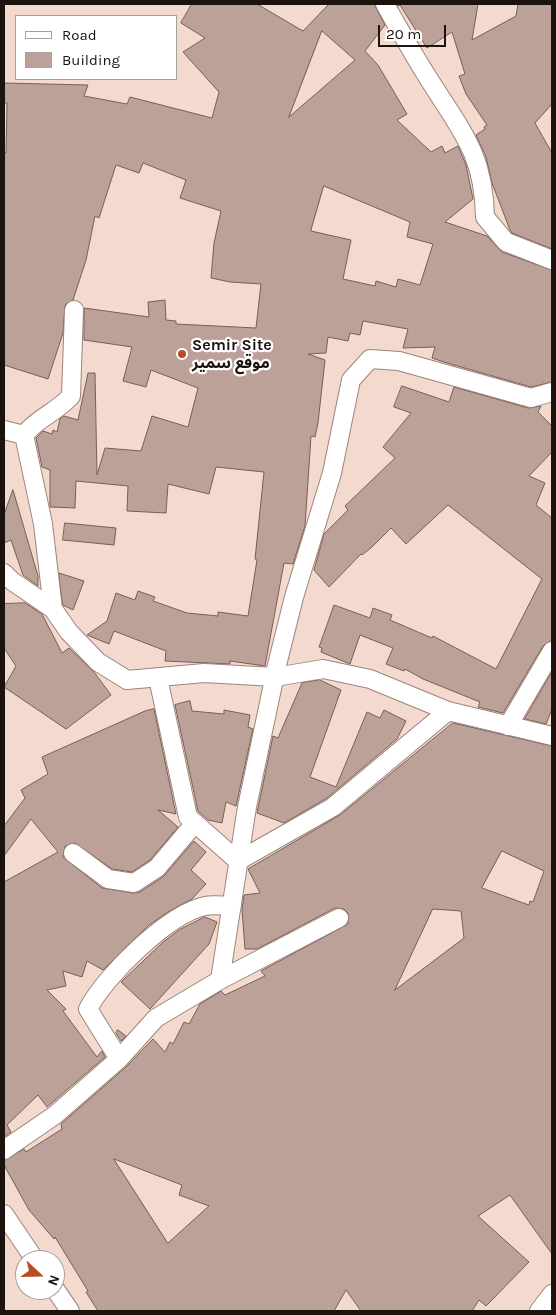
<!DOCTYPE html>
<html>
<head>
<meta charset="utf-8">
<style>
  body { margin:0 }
  #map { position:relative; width:556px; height:1315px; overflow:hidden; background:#f4d9cf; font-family:Karla,sans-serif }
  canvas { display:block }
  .frame { position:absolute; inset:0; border:5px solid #1c130f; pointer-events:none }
  .legend { position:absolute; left:15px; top:15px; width:162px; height:65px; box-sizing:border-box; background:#fff; border:1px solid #a4a19f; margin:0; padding:6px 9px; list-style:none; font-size:15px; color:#1c130f }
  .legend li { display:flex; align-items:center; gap:10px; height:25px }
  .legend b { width:25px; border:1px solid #a4a19f }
  .north { position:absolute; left:15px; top:1250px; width:50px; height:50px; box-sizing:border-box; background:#fff; border:1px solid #a4a19f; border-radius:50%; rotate:111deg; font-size:14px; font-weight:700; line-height:20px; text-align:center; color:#1c130f }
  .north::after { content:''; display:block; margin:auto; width:18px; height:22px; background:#b54e26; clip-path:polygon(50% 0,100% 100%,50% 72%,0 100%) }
  .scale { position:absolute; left:378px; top:25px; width:68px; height:22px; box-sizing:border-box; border:2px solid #1c130f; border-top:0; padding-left:6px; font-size:15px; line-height:18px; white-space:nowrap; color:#1c130f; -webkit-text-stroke:4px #fff; paint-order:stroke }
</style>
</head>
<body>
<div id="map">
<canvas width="556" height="1315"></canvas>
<div class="frame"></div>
<ul class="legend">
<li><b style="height:6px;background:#fff"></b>Road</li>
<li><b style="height:14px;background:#bba198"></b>Building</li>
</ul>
<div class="north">N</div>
<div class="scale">20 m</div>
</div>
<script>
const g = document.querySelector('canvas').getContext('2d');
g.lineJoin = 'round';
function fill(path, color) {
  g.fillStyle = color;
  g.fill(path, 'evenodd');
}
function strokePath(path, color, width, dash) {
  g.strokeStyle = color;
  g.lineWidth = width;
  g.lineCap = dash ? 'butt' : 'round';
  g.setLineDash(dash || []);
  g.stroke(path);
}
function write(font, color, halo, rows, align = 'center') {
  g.font = font + ' Karla,"Noto Sans Arabic",sans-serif';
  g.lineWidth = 4.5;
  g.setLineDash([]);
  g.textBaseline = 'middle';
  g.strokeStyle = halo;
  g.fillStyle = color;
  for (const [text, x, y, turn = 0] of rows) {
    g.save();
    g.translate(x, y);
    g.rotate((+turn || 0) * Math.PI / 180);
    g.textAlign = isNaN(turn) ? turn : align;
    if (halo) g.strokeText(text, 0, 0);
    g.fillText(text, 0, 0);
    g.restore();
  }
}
const building = new Path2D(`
  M192,4h65l46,27 26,-27h45l11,21 -20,26 13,14 29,49 -10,6 34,32 11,-6 3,7 13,-7 8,19 7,34 -28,23 42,14 15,16 50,18v112l-21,5 -84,-24 -15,-5 3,-11 -32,1 5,-19 -45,-8 -3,14 -10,-2 -2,8 -20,-4 -2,16 -18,1 17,6 -7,63 -3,14 -4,-1 -6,90 -12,38 -9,-1 -19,103 -35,-5v3l-65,-3 1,-10 -52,-20 -5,13 -22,-9 20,-14 9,-28 19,7 3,-9 17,6 -2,4 34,12 31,3v-4l30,4 9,-56 -2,-1 9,-87 -48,-5 -7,27 -41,-10 -2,29 -39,-2 1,-25 -52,-5 -1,27 -25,-1v-37l-8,-3 -6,-29 7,-7 9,3 1,-4 4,2 3,-13 4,-3 14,4 10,-47h7l2,102 8,-27 36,3 11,-35 36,11 10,-39 -47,-18 -5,17 -23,-6 9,-34 -48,-7v-32l65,9 -1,-15 17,-2 1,20 10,1v3l80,4 5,-44 -31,-2 -19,-4 3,-35 7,-32 -41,-13 6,-18 -43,-17 -4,10 -23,-8 -17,53 -4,-2 -9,44 -13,40 -8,5 -2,28 -15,46 -44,-14v-213l2,1 1,-50h-3v-20l84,2 -4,11 43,8 3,-7 82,21 7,-26 -36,-40 22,-14 -24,-15zM322,31l33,29 -66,57zM324,186l86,36 -3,15 26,7 -13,41 -22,-6 -2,8 -20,-6 -1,5 -32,-7 8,-39 -40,-9z
  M397,4h81l-6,36 44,-24 2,-12h34v100l-17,19 17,30v96l-40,-16 -2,-3 -18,-47 -6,-26 -10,-22 9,-6 -1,-2 3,-2 -21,-31 -7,-18 6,-2 -13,-42 -25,16 -27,-43 -2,1z
  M402,386l47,16 5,-15 74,21 13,-2 -3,6 14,14v26l-23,24 16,7 -9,22 16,13v122l-9,6 -40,67 -25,-6 2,-5 -57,-23 -18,-10 -1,2 -18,-7 7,-16 -33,-13 -10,29 -29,-12 1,-4 -3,-1 15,-42 36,13 3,-10 19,7 -2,5 42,18 1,-2 63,33 46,-90 -94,-74 -42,39 -15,-16 -19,19 -10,8 -1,-1 -32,33 -15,-17 10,-36 24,-24 -3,-4 50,-48 -12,-11 28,-34 -17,-6z
  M13,490l25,86v10l-15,-11 -12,-35 -7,3v-28z
  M65,523l51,5 -2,17 -51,-5z
  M59,573l25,8 -11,29 -10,-5z
  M25,603l17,11 20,39 7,-5 25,24 17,23 -45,34 -62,-42 12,-21 -12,-18v-44z
  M552,672v37l-6,15 -21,-5z
  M320,680l21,10 -31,87 26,10 31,-75 13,6 4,-8 22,11 -9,18 -70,59 -43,25 -27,-10 16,-77 5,2 24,-55z
  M190,701l2,10 32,3v-4l26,5 -2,12 5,2 -17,77 -10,-4 -4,21 -14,-3 -10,-9 -23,-106z
  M154,709l22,105 -18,-4 20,17 -28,33 -18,12 -20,-3 -37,-26 -10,3 -2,11 39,31 31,5 7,-1 23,-15 31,-36 12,11 -15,18 15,14 -14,15 -24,13 -19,13 -46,45 -16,-9 -5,16 -19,-6 3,15 -19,4 19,19 -3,2 34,46 5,-6 3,6 -58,50 -9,-12 -31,30 4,7 -7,5v-255l54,-30 -27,-33 -27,37v-30l21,-28 -4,-8 27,-16 -6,-17 103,-46z
  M453,723l99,23v508l-42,-59 -32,21 51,46 -43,44 -7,-6 -7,11h-111l-15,-21 -12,21h-236l-12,-19 2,-1 -33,-54 -1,2 -25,-29 -25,-45v-5l20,-11 2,3 36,-23 -1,-5 65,-57 27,-28 12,13 5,-10 3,2 11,-22 5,2 11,-20 21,-13 4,4 40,-19 -4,-5 87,-47v-11l-4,-4 -9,-1 -78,41h-12l-3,-39 2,-15 16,-2 -12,-24 92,-54zM502,851l42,20 -11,31 -3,-1 -1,4 -47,-17zM433,909l28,2 3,27 -69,52zM114,1159l68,26 -3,10 30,11 -41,37z
  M205,917l12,5 -8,22 -59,65 -29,-27 42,-40 16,-12z
  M118,1030l8,6 -5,5 -5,-8z`);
fill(building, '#bba198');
strokePath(building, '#765f56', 1);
const street = new Path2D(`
  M385,4c15,27 30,54 47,80 31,49 52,72 53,133l21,25 46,18
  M4,430l20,5
  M4,573l8,8 41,28 16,23 29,30 29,18 77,-7 71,4 48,-8 47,10 78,32 104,25
  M53,609l-10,-85 -19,-89c13,-17 33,-23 47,-39l3,-86
  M158,678l30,139 50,44 95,-54 115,-96
  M508,726l44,-75
  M73,853l35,26 26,4 23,-15 38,-45
  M220,980l119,-62
  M119,1059l-31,-50c17,-33 80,-95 117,-103 8,-2 18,0 27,0
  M4,1150l51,-35 64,-56 37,-41 64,-38 27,-173 30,-142 17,-68 38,-124 19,-93 19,-21 29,2 132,37 21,-6
  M4,1214l31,46
  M55,1289l15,22
  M539,1311l13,-17`);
strokePath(street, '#9d847b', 20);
strokePath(street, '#fff', 18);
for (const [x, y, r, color] of [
  [182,354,5,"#b54e26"]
]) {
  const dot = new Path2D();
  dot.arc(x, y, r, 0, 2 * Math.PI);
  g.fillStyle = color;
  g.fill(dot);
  strokePath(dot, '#fff', 2);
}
write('bold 16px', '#1c130f', '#fff', [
  ["Semir Site",192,345],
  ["موقع سمير",192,363]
], 'left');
</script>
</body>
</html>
